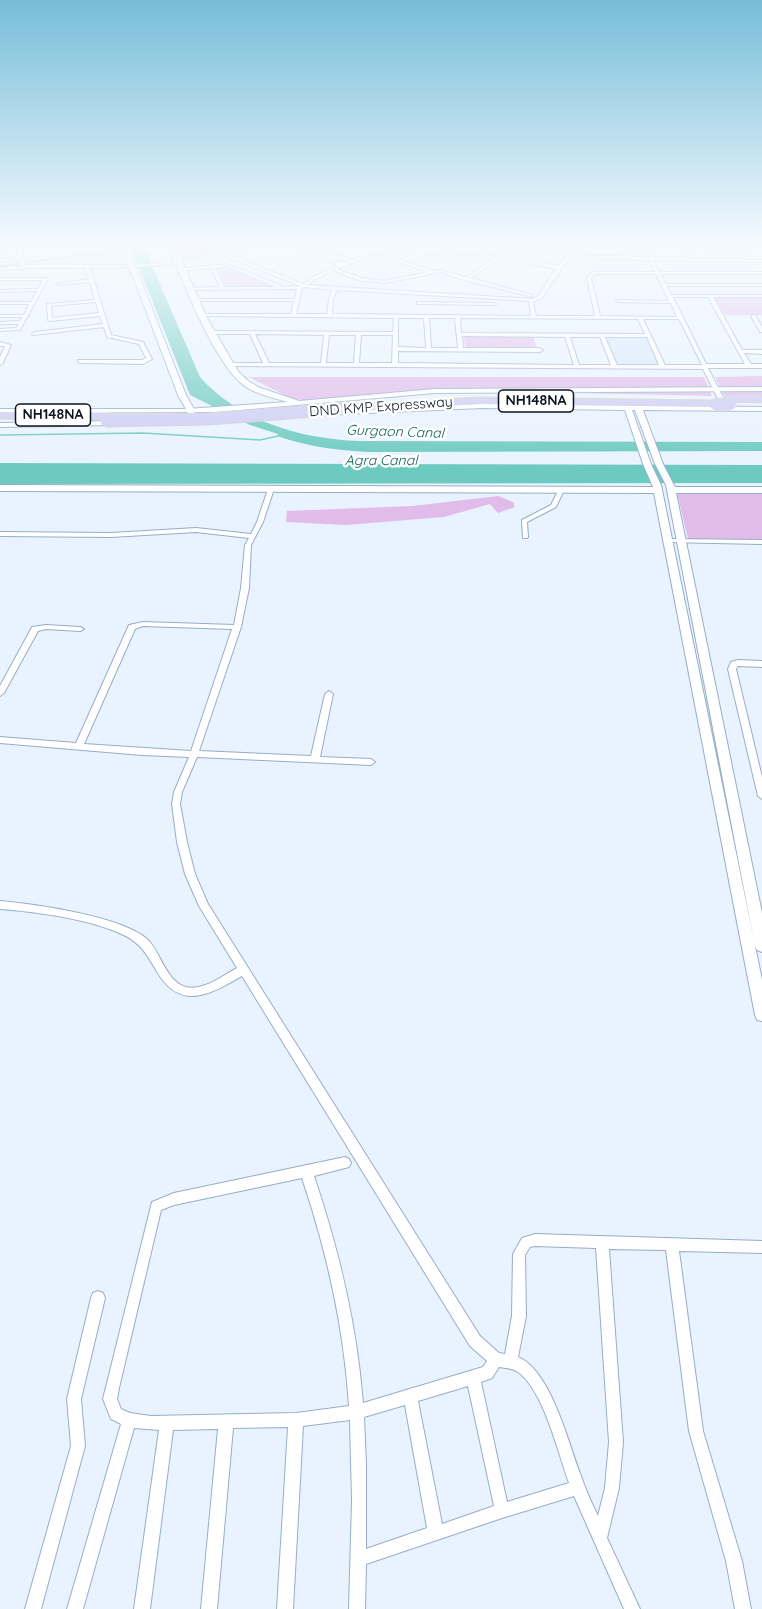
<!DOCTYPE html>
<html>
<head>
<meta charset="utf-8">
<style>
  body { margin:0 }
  canvas { display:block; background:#e9f3ff }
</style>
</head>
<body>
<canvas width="762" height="1609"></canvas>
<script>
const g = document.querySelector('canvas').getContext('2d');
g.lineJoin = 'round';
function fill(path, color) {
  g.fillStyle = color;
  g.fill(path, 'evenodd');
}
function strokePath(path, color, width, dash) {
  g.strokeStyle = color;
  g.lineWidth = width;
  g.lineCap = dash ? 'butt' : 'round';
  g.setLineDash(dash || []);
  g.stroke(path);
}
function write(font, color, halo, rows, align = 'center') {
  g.font = font + ' Quicksand,sans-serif';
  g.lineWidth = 5;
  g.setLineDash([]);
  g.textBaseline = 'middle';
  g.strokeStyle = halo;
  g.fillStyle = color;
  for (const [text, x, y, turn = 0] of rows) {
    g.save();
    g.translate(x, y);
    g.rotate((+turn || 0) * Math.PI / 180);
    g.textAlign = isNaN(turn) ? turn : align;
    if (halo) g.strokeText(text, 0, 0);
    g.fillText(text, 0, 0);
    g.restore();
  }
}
fill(new Path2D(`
  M607,337h39l12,28h-41z`), '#d6e8fd');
fill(new Path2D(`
  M175,245h64l-34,12 -25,2z
  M226,266l49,21h-49l-10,-20z
  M715,298h47v17h-37z
  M464,336l70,1 2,11h-71z
  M762,376v19h-38l-9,-18z
  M248,377h456l8,19 -232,-5 -167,10 -20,-2z
  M677,493h85v46h-74z
  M498,496l15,6 2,5 -17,6 -8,-9 -46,13 -98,8 -60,-3 1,-11 125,-5z`), '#e1bbea');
fill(new Path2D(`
  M130,245h13l57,132c39,44 101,62 159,64l403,1v9l-393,1c-32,-2 -61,-5 -92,-16l1,-2 -28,-9 -60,-30z
  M0,463l762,2v18l-762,1z`), '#6ccac0');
strokePath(new Path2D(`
  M0,266l134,-18
  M0,435l143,-2 117,7 18,-4`), '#6ccac0', 1.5);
const minor = new Path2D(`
  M0,245h3l2,14 14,-3 -2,-11h4l4,20c37,-2 74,1 111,0 37,-2 73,-9 109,-20h5v1l-24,7 77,31 10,-7 25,-12 -20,-6 -24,-14h4c14,7 34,22 50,16l-34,-16h5l34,15 38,-9 35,-6 -2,1 -63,14 -24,9 24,9 24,3 43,-9 -29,-10 2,-2 33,11 7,-1 25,7 29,-19 -32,-4 -15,3 -22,-3 2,-2 20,3 15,-3 35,4 14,-10 -2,-1h9l52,7 7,-7h4l-7,8 19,3h31l-5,-11 130,1 2,2 -127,-1 4,10 133,3v2l-108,-2 6,12h102v2h-101l5,10h96v2h-95l4,9h91v2h-49l29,53h20v4l-18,-1 7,11h11v4h-54l20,39 -3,2 -3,-2 -19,-38 -474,-3 -3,-2 1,-1h36l-13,-29h-37l-3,-2 1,-1 182,1 1,-14 -192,-2v-1l2,-1h87l3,-13h-98l-2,-1 2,-1h99l2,-10 -107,1 -2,-2 32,-1 -9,-19 -31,3 -2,-2 49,-5 53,21v2l20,-1 -79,-32 -57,11 -30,2 -44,1 21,67 32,7 9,17 -9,5 -63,-1 -2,-1v-2h64l4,-2 -7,-14 -32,-7 -3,-10 -71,8 -1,-1 3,-2 68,-8 -3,-8 -50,5 -2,-1 -1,-16 48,-4 -5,-18 -32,3 -2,-1 33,-5 -4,-11h-51l-34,2v-2l21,-2 -2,-7 -19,3zM517,247l52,8 -11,11 -48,-9v2l46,10 -18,27 -5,3 -226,-14 26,-15 25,10 27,3 56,-11 23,8 68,17v-2l-61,-17zM573,255l21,3 55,2 6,12h-63l-5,6 8,38h-59l-3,-14 9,-4 19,-29zM227,266l49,21h-52l-9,-19zM595,274h61l13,27 -51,-1 -2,1 2,1 53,1 6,14 -77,-1 -9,-38zM304,287l28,3 -3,9 -2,15h-31l6,-25zM337,290l192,11 2,15 -199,-2 1,-15zM673,297h35l37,67h-39zM96,302l3,11 -47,5 -1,-12zM398,318h26l2,30 -28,-1zM429,318h26l3,30h-27zM460,318l178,1 7,15 -184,-1zM643,319h36l23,46h-37zM255,334l69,1 -3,28h-52zM329,335h27l-2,28h-28zM361,335h32l-1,28h-33zM462,336l103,1 9,28 -176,-2v-12l142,1 3,-2 -3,-2h-77zM570,337h30l11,28h-32zM605,337h42l12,28h-42z
  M35,245h4l1,2 -4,1z
  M0,278h46l2,1 -20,36 1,1 -2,1 -7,13 -20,1v-2l16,-1 3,-4h-19v-2l20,-1 2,-4h-22v-2h24l5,-11h-29v-2h31l6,-11 -37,1v-2l38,-1 5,-9h-43z
  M419,302l75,1 2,1 -2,1 -77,-1v-2z
  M753,315h2l7,12v5h-2l-9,-16z
  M0,342l11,3 -8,18 -3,2v-8l5,-11h-5z
  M271,487l3,2 -11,33 -12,23 -2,43 -8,39 -42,124 112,5 14,-62 4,-3 4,3 -13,63 51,2 4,3 -4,3 -174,-8 -15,35 -2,12 7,38 8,32 13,30 272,432 19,17 6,1 7,-38 1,-62 9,-16 13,-4 227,7v12l-83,-2 24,180 39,130 9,48h-16l-9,-48 -37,-130 -23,-181 -57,-1 14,193 -4,46 -12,50 33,71h-16l-50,-113 -72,22 -136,46 -1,45h-16l3,-108 -2,-81 -47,6 -10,183h-16l11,-182 -55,1 -16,181h-16l17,-180 -45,1 -23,179h-16l25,-179 -25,-2 -51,181h-16l54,-185 -10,-5 -8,-20 49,-197 22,-9 171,-36 4,2 2,4 -2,4 -35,9c25,74 43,149 49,227l120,-36 4,-6 -17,-15 -228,-370c-33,19 -62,36 -86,-6 -8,-14 -15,-26 -30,-34 -35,-17 -88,-24 -126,-27v-8c35,3 119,15 146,37 15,13 19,43 40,49 18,4 36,-11 51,-19l-38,-62 -14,-32 -8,-32 -5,-38 2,-12 15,-35 -47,-2 -142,-12v-6l76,6 53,-118 14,-3 91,3 7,-37 4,-43 4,-7 -53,-6 -85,5 -111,-1v-4l111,1 85,-5 55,6 6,-12 11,-33zM143,626l89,3 -41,122 -107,-7 51,-115zM302,1178c25,74 42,150 47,228l-53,7 -145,3 -21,-3 -9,-4 -4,-10 2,-11 42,-178 13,-5zM535,1246l61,2 13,194 -4,46 -7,28c-7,-14 -13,-28 -18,-43 -12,-31 -29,-102 -62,-116l8,-41 -1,-61 5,-8zM499,1367c7,1 13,1 19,5 26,19 40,81 51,111l-62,19 -26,-120 11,-4zM468,1386l26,120 -52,18 -24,-123zM405,1405l22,123 -61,21v-84l-2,-48z
  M559,489l5,1 -8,17 -29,15 1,15 -1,1h-4l-1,-18 29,-15z
  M668,539l94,1v4l-96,-2 -1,-1z
  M46,625l34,2 4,2 -4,2 -34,-2 -8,2 -34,62 -4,3v-10l31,-57 1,-2z
  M738,660l24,1v6l-24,-1 -2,3 26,108v22l-4,-3 -30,-127 3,-7z
  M98,1291l5,2 2,5 -24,101 4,47 -44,163h-16l46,-163 -4,-47 24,-101 2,-5z`);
const tertiary = new Path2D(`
  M169,245h6l32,73 31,53 9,9 11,7 41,14 136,-12 327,-2v4l-327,2 -218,19 -217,1v-4h186l101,-7c-15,-5 -34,-8 -46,-19 -27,-23 -60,-103 -72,-138z
  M482,404l280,3v4l-119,-1 20,54 12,23h87v6h-86l86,420v39l-5,-2 -2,-4 -89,-461 -11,-21 -20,-54h-3l19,54 10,21 101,495v41l-5,-1 -2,-5 -101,-522 -654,-2v-6l653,2 -10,-23 -18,-54 -143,-2 -136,6 -4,-2 4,-2z
  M119,421l1,2 -4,2 -116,2v-4z`);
const secondary = new Path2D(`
  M121,245h6l59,150 9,16 -1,2h-6l-10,-18z`);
const trunk = new Path2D(`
  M727,396h35v6l-39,-1 -1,-2z
  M480,398l235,3 5,3 -5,3 -235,-3 -124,7 -5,-3 5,-3z
  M0,412l107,1 5,3 -5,3 -107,-1z`);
strokePath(minor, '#96adc9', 2);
strokePath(tertiary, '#96adc9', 2);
strokePath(secondary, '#96adc9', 2);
strokePath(trunk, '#cfd0d2', 3);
fill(minor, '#fff');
fill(tertiary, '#fff');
fill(secondary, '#fff');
fill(trunk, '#ceccf4');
const trunkBridge = new Path2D(`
  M715,404h16
  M106,421l103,-2 147,-11`);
strokePath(trunkBridge, '#cfd0d2', 13, []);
strokePath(trunkBridge, '#ceccf4', 11);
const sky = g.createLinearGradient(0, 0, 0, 470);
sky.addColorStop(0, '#76bdd8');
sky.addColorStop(0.52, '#f5faff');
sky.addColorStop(1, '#f5faff00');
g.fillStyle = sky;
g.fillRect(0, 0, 762, 470);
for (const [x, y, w] of [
  [536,401,75],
  [53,415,75]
]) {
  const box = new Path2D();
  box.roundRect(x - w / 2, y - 11, w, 22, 4.5);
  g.fillStyle = '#fff';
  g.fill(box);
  strokePath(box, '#0d151f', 1.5);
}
write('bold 14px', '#0d151f', null, [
  ["NH148NA",536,401],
  ["NH148NA",53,415]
]);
write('14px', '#0d151f', '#fff', [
  ["DND KMP Expressway",381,407,-4]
]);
write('italic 14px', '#11605a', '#fff', [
  ["Gurgaon Canal",395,432,2],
  ["Agra Canal",381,461]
]);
</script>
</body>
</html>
